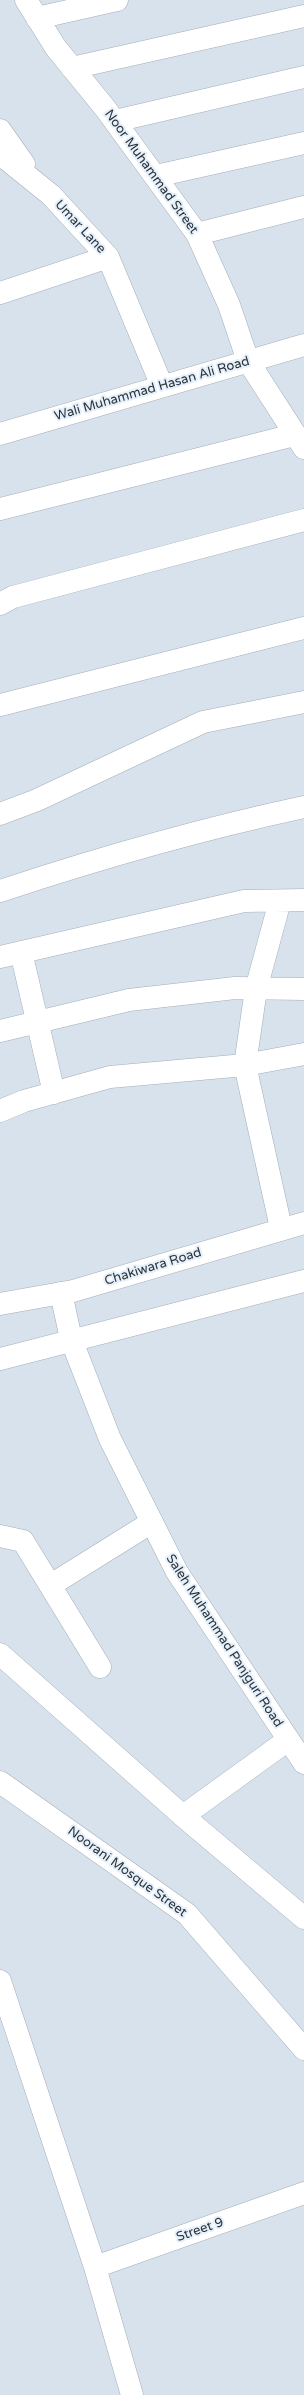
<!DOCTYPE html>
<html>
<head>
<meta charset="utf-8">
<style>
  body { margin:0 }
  canvas { display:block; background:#d7e2ed }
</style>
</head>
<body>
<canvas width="304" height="2395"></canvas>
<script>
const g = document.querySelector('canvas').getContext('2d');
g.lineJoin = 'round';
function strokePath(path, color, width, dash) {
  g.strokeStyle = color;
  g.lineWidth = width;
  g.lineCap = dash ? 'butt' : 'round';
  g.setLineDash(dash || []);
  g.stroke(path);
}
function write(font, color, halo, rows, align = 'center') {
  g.font = font + ' "Varela Round",sans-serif';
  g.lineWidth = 4;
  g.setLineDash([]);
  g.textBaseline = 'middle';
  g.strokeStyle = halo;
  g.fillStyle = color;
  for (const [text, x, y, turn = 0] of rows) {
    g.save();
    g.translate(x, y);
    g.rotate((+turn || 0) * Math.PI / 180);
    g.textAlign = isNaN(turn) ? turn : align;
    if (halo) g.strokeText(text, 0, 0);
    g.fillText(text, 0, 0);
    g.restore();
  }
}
const street = new Path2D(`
  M26,0l30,48 49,60 92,126 32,71 19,56 56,87
  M37,18l80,-18
  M72,68l232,-52
  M115,121l189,-44
  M0,130l24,34
  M0,154l51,41 57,62 54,129
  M156,176l148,-33
  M197,234l107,-27
  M0,293l108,-36
  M0,509l294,-74
  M0,604l13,-7 291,-77
  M0,705l304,-77
  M0,814l37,-14 166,-78 101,-20
  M0,891c100,-33 201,-62 304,-84
  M280,901l-24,88 -11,76 36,163
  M21,952l33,141
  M0,957l244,-56 60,-1
  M0,1031l129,-31 106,-12 69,1
  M0,1111l24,-10 86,-24 135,-12 59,-11
  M0,1536l23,5 77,126
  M51,1585l101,-63
  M0,1654l183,162 121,102
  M0,1782l187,132 117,135
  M183,1816l105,-76
  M0,1981l95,286 37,128
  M95,2267l209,-74`);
const secondary = new Path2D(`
  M0,434l304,-89
  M61,1293l10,46 39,100 67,133 127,191`);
const primary = new Path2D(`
  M0,1304l73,-13 231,-68
  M0,1359l304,-78`);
strokePath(street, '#a3aeb9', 23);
strokePath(secondary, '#a3aeb9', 23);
strokePath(primary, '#a3aeb9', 23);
strokePath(street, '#fff', 22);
strokePath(secondary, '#fff', 22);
strokePath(primary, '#fff', 22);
write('13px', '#2d3236', '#e4f0fb', [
  ["Noor Muhammad Street",151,172,54],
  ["Umar Lane",80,227,47],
  ["Wali Muhammad Hasan Ali Road",152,389,-16],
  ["Chakiwara Road",153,1267,-17],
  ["Saleh Muhammad Panjguri Road",224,1641,57],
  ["Noorani Mosque Street",127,1872,36],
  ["Street 9",200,2230,-19]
]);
</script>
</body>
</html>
